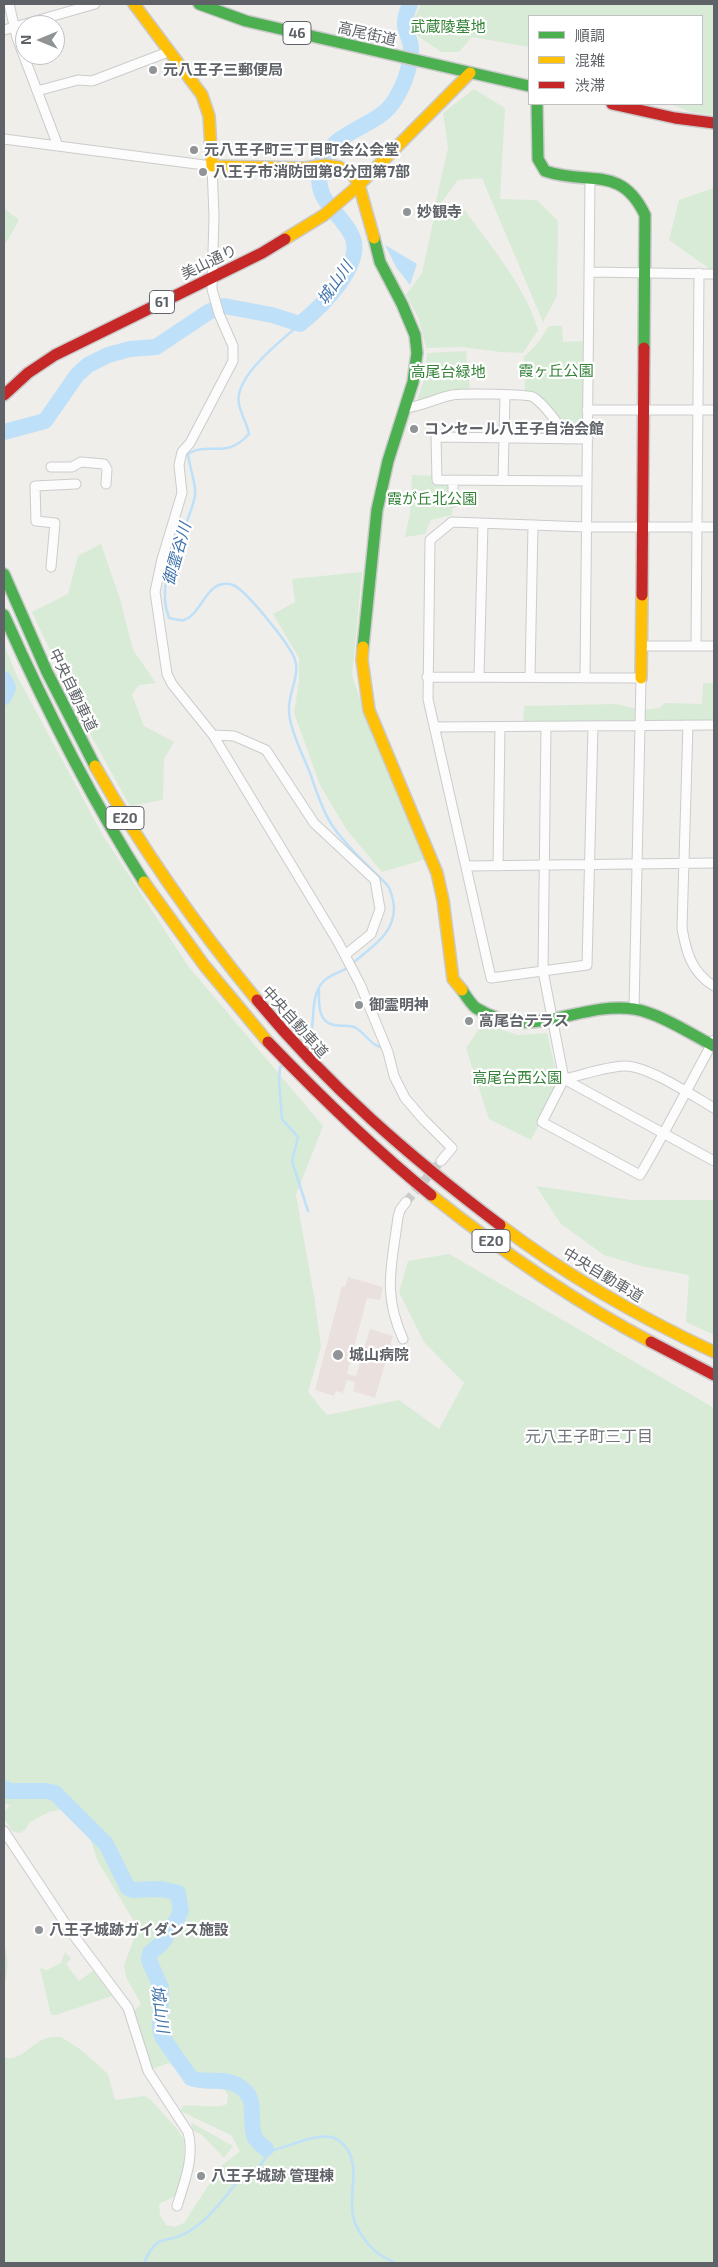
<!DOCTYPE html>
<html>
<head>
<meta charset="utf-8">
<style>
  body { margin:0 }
  #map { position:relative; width:718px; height:2267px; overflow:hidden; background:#efeeea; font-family:"Exo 2","Noto Sans JP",sans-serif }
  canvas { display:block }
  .frame { position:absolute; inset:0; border:5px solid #5f6368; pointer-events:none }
  .legend { position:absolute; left:528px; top:15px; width:175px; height:90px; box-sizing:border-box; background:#fff; border:1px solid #bfc1c3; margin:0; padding:6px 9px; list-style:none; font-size:15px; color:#5f6368 }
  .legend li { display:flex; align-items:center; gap:10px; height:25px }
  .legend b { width:25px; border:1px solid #bfc1c3 }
  .north { position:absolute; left:15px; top:15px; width:50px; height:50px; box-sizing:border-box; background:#fff; border:1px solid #bfc1c3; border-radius:50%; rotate:270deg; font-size:14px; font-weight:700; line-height:20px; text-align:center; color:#5f6368 }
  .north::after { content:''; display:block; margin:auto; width:18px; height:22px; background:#919496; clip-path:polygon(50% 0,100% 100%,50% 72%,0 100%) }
</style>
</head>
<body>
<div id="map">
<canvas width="718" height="2267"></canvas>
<div class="frame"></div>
<ul class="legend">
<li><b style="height:6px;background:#4caf50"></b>順調</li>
<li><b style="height:6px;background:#ffc107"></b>混雑</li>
<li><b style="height:6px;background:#c62828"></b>渋滞</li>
</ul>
<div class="north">N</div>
</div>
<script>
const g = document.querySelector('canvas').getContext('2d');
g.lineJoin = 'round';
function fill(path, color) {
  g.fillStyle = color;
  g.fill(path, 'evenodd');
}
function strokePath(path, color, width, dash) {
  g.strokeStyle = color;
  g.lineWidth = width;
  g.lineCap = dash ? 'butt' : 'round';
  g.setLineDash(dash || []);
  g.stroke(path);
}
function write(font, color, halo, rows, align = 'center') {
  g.font = font + ' "Exo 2","Noto Sans JP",sans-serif';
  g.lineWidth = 4.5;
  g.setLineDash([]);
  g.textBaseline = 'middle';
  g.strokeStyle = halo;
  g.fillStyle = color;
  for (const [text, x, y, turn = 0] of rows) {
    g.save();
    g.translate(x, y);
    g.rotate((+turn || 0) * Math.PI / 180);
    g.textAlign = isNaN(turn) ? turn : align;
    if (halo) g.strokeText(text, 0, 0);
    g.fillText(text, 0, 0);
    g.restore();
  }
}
fill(new Path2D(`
  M348,1277l35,10 -3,13 -13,-2 -20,76 9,2 14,-47 23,7 -18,62 -22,-7 2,-9 -8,-2 -4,13 -7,-2 -2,5 -19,-6 27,-104 3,1z`), '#eae0de');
fill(new Path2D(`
  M421,4h293v111l-23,-3 -21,-8h32v-88h-173v31l-57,-10 -13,15h-18l-26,-18v-17z
  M474,89l31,19 -5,91 37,1 21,21 -1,75 -14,26 -61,-144 -24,2 -25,34 15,-66 -5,-35z
  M714,188v84l-45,-32 10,-40z
  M460,204c25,34 68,86 78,126l-15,23 -22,-1 -39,-5 -36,1 -7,-29 -13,-24 16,-22 12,-55z
  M4,208l15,12 -15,26z
  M549,326h13l1,16 22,-1v91l-5,3h-7l-38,-43 -10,-1 -1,-34 13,-13z
  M466,351l4,40h-16l-37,10 8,-25 2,-23z
  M412,475l25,1 16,4 -1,35 -21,5 -6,14 -20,3 5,-24z
  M101,544l19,55 13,51 23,33 -17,2 -7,10 12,31 30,16 -10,17 -1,41 -33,6 -46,-83 -52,-111 36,-18 10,-38z
  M362,572l-10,103 22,65 52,119 -44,13 -36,-43 -26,-44 -26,-72 5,-32v-23l-26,-44 22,-12 -3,-23z
  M4,644l12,30 86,160 86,132 135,160 -27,69 18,101 7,51 -13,45 19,23 72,-15 40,29 25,-46 -40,-41 -25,-50 9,-31 41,-7 265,154v855h-710v-206c13,6 25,-10 36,-16 7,-4 13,-4 21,-4l19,12 28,25 7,26 29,-4 6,3 28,31 6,10v25l-8,31 -17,8 1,11 6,10 8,2 10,-4 37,-57 19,-15 -9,-16 -51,-24 3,-5c15,-3 30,4 44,-2l1,-9 -14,-19 -34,-3 -11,-10 -17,6 -18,-58 7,-7 -15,-27 -2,-12 11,-29v-13l-38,-63 -6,-19 -26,-32 -16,3 -19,10 -5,8 -6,3 -7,-2 -8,-13v-6l6,-7 -6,-1z
  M703,683h11v42l-191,1 1,-20 92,-2 25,6 18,-2 6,-5 37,1z
  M483,1023l34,12 30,-2 12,52 -28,55 -42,-21 -23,-71z
  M536,1186l95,14h83v135l-28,-13 3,-47 -48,-9 -37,-11 -43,-31z
  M4,1944c5,14 4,28 0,43z
  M65,1952l6,7 -5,5 13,17 14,-10 19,25 -56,19h-5l-11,-47 7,2 14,-7z
  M192,2123l41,23 -9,12 -22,-23 -11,-6z`), '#d8ebd6');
fill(new Path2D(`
  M385,245l32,19 -7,21 -14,-18z`), '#bfe0f9');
strokePath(new Path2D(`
  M300,324c-18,16 -67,53 -61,80 2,11 8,19 10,30 -23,26 -40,7 -61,20 1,12 9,32 7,42 -8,39 -42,81 -26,122 5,1 11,3 15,2 18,-5 23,-44 49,-35 13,5 58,61 62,75 5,15 -6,32 -6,48 -1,18 14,47 21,65 6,17 12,37 22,52 11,17 26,31 40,45 5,5 12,11 16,16 3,5 6,17 6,22 0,27 -23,39 -41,55
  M319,989c0,13 -2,33 15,36 8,2 15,-1 22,3 11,7 15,18 28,20
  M304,1046c15,-13 3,-45 18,-63 7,-9 18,-10 27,-16
  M283,1065l-3,2 -1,14 3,38 16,18 -6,24 16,50
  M266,2149l3,2c21,-4 42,-17 63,-14 4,1 7,4 10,6 22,21 4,52 12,77 4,12 15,27 25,34 5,4 11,6 16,9
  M144,2263c13,-32 23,-18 44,-31 22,-13 35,-33 51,-52 6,-6 16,-9 22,-16 3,-3 5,-8 8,-13`), '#bfe0f9', 2.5);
strokePath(new Path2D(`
  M4,432l41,-11 32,-46 11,-10 20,-10 22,-6 26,-2 54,-36 14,-5 48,9 28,9c21,-17 67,-61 51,-90 -13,-25 -37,-32 -31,-66 6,-35 55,-40 72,-64 11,-15 19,-37 19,-56 0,-6 -4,-13 -5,-18 -3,-9 1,-18 4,-26
  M4,679l4,9 -4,9
  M4,1788l5,3h37l9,2 51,51 22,44 5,2 28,-1 17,4 3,18 -8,16 -12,17 -11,9 -1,7 12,28 -1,41 3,9 28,40c14,6 32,-1 46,7 24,12 10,36 18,53 3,4 7,8 11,11`), '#bfe0f9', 16);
strokePath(new Path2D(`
  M406,1202l35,-41`), '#cbcbca', 9, [9, 4.5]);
const street = new Path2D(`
  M9,4l8,34 41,108
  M4,30l91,-26
  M37,91l41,-11 14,1 76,-29
  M4,139l208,27 2,50 -2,73 7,25 14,32v15l-43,82 -8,9 -3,13 3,28 -20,66 -7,33 12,82 5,10 41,51 125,207 22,42 28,68 6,24 11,22 18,21 29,29 -11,13
  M590,272l124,2
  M404,408c17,-1 32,-10 48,-13 9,-2 76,-1 81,2 10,6 29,30 33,42
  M587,410h127
  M51,467h21l9,-5 23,2 3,5 -1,15
  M503,480l2,-85
  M587,481l-150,-1 -1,-43 152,2
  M453,502v-22
  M51,567l4,-44 -19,-2 -1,-35 41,-2
  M642,646h72
  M696,646l3,-373
  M427,677l214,1 -7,331
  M479,677l4,-153
  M530,677l3,-152
  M585,678l5,-500
  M688,725l-6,203c4,24 10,45 32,58
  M546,726l-3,245 21,108 150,82
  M593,726l-6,239 -96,13 -63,-279 2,-159 22,-18 134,5h128
  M434,727l280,-2
  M213,735l21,1 32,14 48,73 61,57 5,29 -9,25 -26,21
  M467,866l247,-3
  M498,866l2,-139
  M714,1040c-25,45 -48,91 -74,135l-98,-53 22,-43c19,-4 40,-12 60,-13 23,-1 69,30 90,42
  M403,1339c-21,-46 -11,-74 -5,-122l2,-7 6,-8
  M4,1831l65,98 59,79 20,63 40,61c7,25 -4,51 -11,74`);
const fast = new Path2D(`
  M199,4l47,17 283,65
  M537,104l1,55 7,12c44,15 76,-7 100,44l-1,133
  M4,574l43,98 48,94
  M4,615c41,92 86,182 140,267
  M363,647l14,-137 11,-49 25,-79 4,-29 -2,-18 -13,-31 -22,-42 -6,-24
  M462,990c4,6 9,14 14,18 56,35 102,-7 158,1 25,4 57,25 80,37`);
const slow = new Path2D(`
  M134,4l68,91 7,21 3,50 93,2 20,-3 14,2 14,8 6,10 15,53
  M285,239l39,-24 35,-30 111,-112
  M363,647l-1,13 7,50 68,163 6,27 10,79 9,11
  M641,678l1,-83
  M95,766c47,83 101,160 162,234
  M144,882l60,83 64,77
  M431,1195c69,55 142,106 220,147
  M500,1225c66,50 139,92 214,127`);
const jam = new Path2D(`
  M612,104l63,14 39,5
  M4,395l24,-22 27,-18 207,-102 23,-14
  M642,595l2,-247
  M257,1000c71,86 153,157 243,225
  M268,1042c52,54 105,106 163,153
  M651,1342l63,33`);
strokePath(street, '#cbcccc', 11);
strokePath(fast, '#cacacb', 14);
strokePath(slow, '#cacacb', 14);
strokePath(jam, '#cacacb', 14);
strokePath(street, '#fdfcfc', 9);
strokePath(fast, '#4caf50', 11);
strokePath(slow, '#ffc107', 11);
strokePath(jam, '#c62828', 11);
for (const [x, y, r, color] of [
  [153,70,5,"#919496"],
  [194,150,5,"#919496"],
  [203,172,5,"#919496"],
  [407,212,5,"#919496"],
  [414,429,5,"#919496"],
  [359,1005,5,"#919496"],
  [469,1021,5,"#919496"],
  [338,1355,6,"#919496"],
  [39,1930,5,"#919496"],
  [201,2176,5,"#919496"]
]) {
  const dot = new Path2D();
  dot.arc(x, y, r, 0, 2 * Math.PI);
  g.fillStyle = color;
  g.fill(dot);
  strokePath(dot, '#fff', 2);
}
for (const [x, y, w] of [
  [297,33,28],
  [162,302,25],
  [125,818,38],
  [491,1241,38]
]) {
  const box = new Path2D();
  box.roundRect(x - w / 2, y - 11.5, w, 23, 4);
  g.fillStyle = '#fff';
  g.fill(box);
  strokePath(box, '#5f6368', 1);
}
write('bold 14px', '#5f6368', null, [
  ["46",297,33],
  ["61",162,302],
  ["E20",125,818],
  ["E20",491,1241]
]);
write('15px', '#348238', '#fff', [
  ["武蔵陵墓地",448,27],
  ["霞ヶ丘公園",556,371],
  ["高尾台緑地",448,372],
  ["霞が丘北公園",432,499],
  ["高尾台西公園",517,1078]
]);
write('15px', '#5f6368', '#fff', [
  ["高尾街道",367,34,13],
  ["美山通り",209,262,-26],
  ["中央自動車道",73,690,64],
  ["中央自動車道",295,1022,48],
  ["中央自動車道",603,1275,31]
]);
write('bold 15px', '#5f6368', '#fff', [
  ["元八王子三郵便局",163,70],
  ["元八王子町三丁目町会公会堂",204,150],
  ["八王子市消防団第8分団第7部",213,172],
  ["妙観寺",417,212],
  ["コンセール八王子自治会館",424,429],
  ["御霊明神",369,1005],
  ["高尾台テラス",479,1021],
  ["城山病院",349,1355],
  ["八王子城跡ガイダンス施設",49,1930],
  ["八王子城跡 管理棟",211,2176]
], 'left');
write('italic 16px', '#4174aa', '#fff', [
  ["城山川",335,283,-55],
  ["御霊谷川",177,554,-74],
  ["城山川",160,2009,83]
]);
write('16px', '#70757a', '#fff', [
  ["元八王子町三丁目",589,1437]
]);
</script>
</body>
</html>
